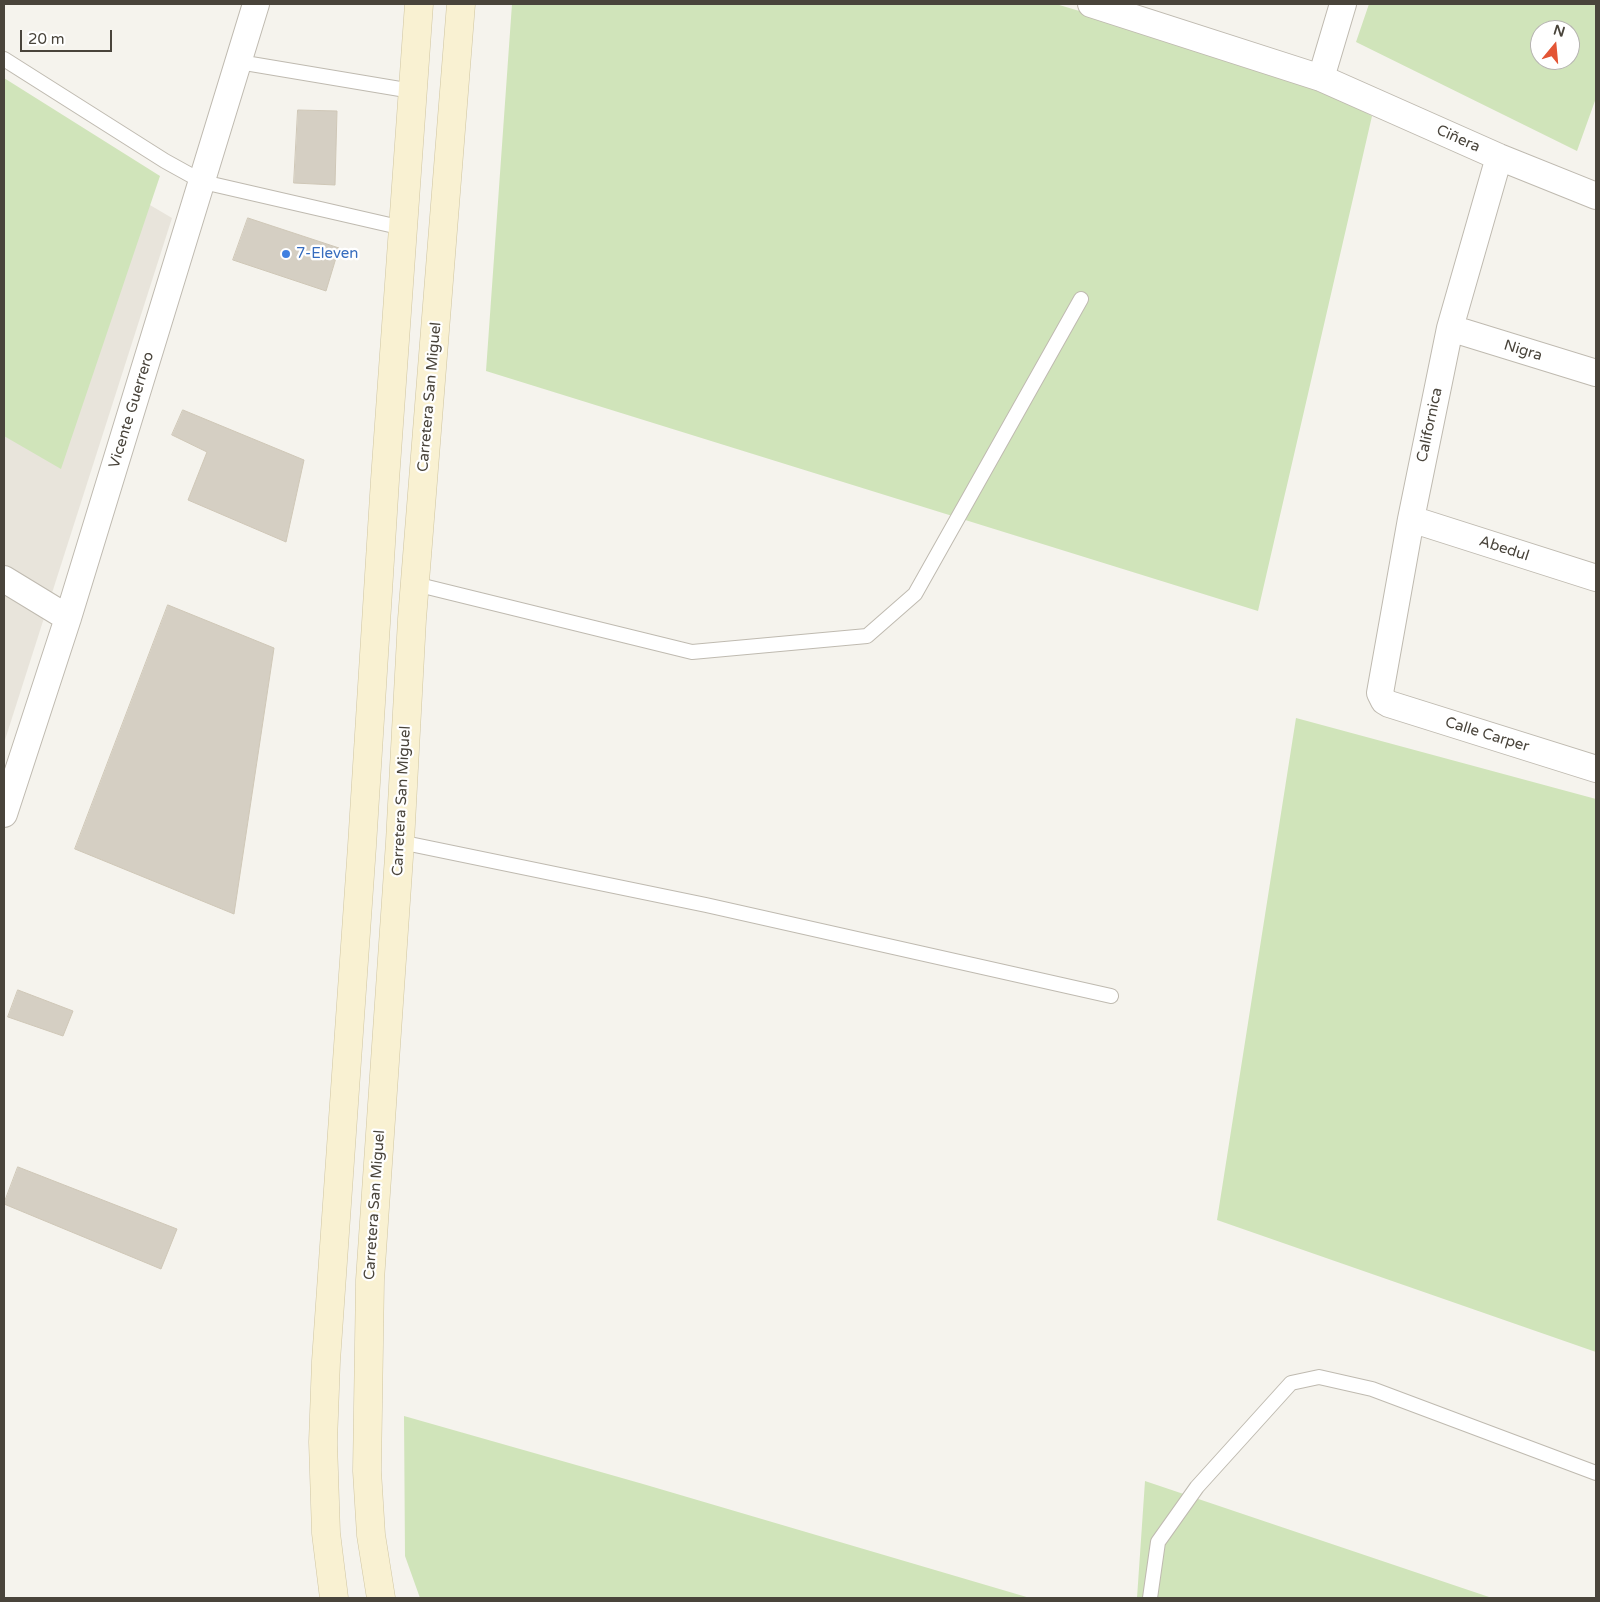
<!DOCTYPE html>
<html>
<head>
<meta charset="utf-8">
<style>
  body { margin:0 }
  #map { position:relative; width:1600px; height:1602px; overflow:hidden; background:#f5f3ed; font-family:"Varela Round",sans-serif }
  canvas { display:block }
  .frame { position:absolute; inset:0; border:5px solid #49443b; pointer-events:none }
  .north { position:absolute; left:1530px; top:20px; width:50px; height:50px; box-sizing:border-box; background:#fff; border:1px solid #b6b4b1; border-radius:50%; rotate:17deg; font-size:14px; font-weight:700; line-height:20px; text-align:center; color:#49443b }
  .north::after { content:''; display:block; margin:auto; width:18px; height:22px; background:#e35535; clip-path:polygon(50% 0,100% 100%,50% 72%,0 100%) }
  .scale { position:absolute; left:20px; top:30px; width:92px; height:22px; box-sizing:border-box; border:2px solid #49443b; border-top:0; padding-left:6px; font-size:15px; line-height:18px; white-space:nowrap; color:#49443b; -webkit-text-stroke:4px #fff; paint-order:stroke }
</style>
</head>
<body>
<div id="map">
<canvas width="1600" height="1602"></canvas>
<div class="frame"></div>
<div class="north">N</div>
<div class="scale">20 m</div>
</div>
<script>
const g = document.querySelector('canvas').getContext('2d');
g.lineJoin = 'round';
function fill(path, color) {
  g.fillStyle = color;
  g.fill(path, 'evenodd');
}
function strokePath(path, color, width, dash) {
  g.strokeStyle = color;
  g.lineWidth = width;
  g.lineCap = dash ? 'butt' : 'round';
  g.setLineDash(dash || []);
  g.stroke(path);
}
function write(font, color, halo, rows, align = 'center') {
  g.font = font + ' "Varela Round",sans-serif';
  g.lineWidth = 4.5;
  g.setLineDash([]);
  g.textBaseline = 'middle';
  g.strokeStyle = halo;
  g.fillStyle = color;
  for (const [text, x, y, turn = 0] of rows) {
    g.save();
    g.translate(x, y);
    g.rotate((+turn || 0) * Math.PI / 180);
    g.textAlign = isNaN(turn) ? turn : align;
    if (halo) g.strokeText(text, 0, 0);
    g.fillText(text, 0, 0);
    g.restore();
  }
}
fill(new Path2D(`
  M4,119l168,99 -168,525z`), '#e8e4db');
fill(new Path2D(`
  M512,4h544l244,73 72,39 -114,495 -772,-240z
  M1369,4h227v94l-19,53 -221,-109zM1540,30h30v30h-30z
  M4,78l156,98 -99,293 -57,-33z
  M1296,718l300,81v553l-379,-132z
  M404,1416l239,68 387,114h-610l-15,-42z
  M1145,1481l347,117h-355z`), '#d0e4ba');
const building = new Path2D(`
  M298,110l39,1 -2,74 -41,-2z
  M248,218l91,30 -13,43 -93,-31z
  M183,410l121,50 -18,82 -98,-42 19,-48 -35,-17z
  M168,605l106,43 -40,266 -159,-65z
  M18,990l55,21 -10,25 -55,-19z
  M18,1167l159,62 -16,40 -157,-65z`);
fill(building, '#d5cfc3');
strokePath(building, '#cfc7b7', 1);
const lane = new Path2D(`
  M4,59l161,102 38,21 200,46
  M239,62l173,29
  M415,584l277,68 175,-16 48,-42 166,-295
  M400,842l306,63 405,91
  M1150,1598l8,-56 39,-55 94,-104 28,-6 53,12 224,84`);
const street = new Path2D(`
  M1091,4l230,74 178,79 97,39
  M1321,78l22,-74
  M1499,157l-49,171 -39,191 -31,174 4,8 5,3 207,65
  M1450,328l146,45
  M1411,519l185,59
  M4,579l64,39
  M4,814l64,-196 188,-614`);
const secondary = new Path2D(`
  M334,1598l-8,-65 -3,-91 3,-81 36,-515 23,-366 34,-476
  M381,1598l-10,-63 -4,-64 3,-191 30,-438 12,-223 49,-615`);
strokePath(lane, '#bfbab0', 16);
strokePath(street, '#bfbab0', 28);
strokePath(secondary, '#cfc5a1', 29);
strokePath(lane, '#fff', 14);
strokePath(street, '#fff', 26);
strokePath(secondary, '#f9f1d2', 28);
for (const [x, y, r, color] of [
  [286,254,5,"#3f7fe0"]
]) {
  const dot = new Path2D();
  dot.arc(x, y, r, 0, 2 * Math.PI);
  g.fillStyle = color;
  g.fill(dot);
  strokePath(dot, '#fff', 2);
}
write('15px', '#49443b', '#fff', [
  ["Ciñera",1458,139,24],
  ["Nigra",1523,351,17],
  ["Carretera San Miguel",430,397,-85],
  ["Vicente Guerrero",132,410,-73],
  ["Californica",1430,425,-78],
  ["Abedul",1504,549,18],
  ["Calle Carper",1487,735,17],
  ["Carretera San Miguel",402,801,-87],
  ["Carretera San Miguel",375,1205,-86]
]);
write('15px', '#366cbe', '#fff', [
  ["7-Eleven",296,254]
], 'left');
</script>
</body>
</html>
